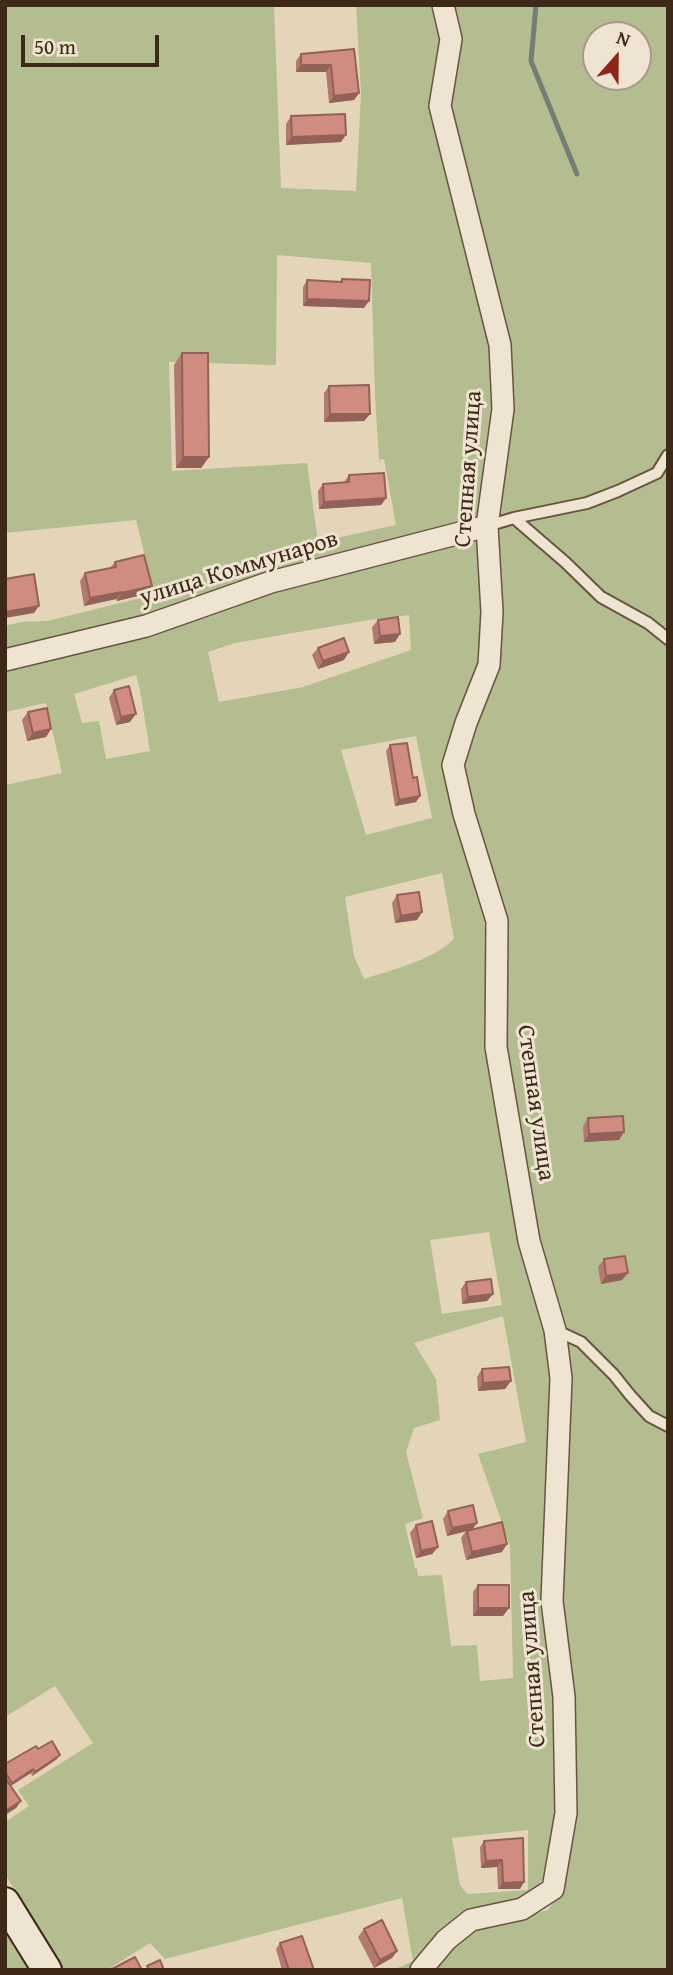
<!DOCTYPE html>
<html>
<head>
<meta charset="utf-8">
<style>
  body { margin:0 }
  #map { position:relative; width:673px; height:1975px; overflow:hidden; background:#e5d5b8; font-family:"Gentium Book Plus",serif }
  canvas { display:block }
  .frame { position:absolute; inset:0; border:7px solid #3e2918; pointer-events:none }
  .north { position:absolute; left:582px; top:21px; width:70px; height:70px; box-sizing:border-box; background:#eee4d1; border:2px solid #a89987; border-radius:50%; rotate:21deg; font-size:19px; font-weight:700; line-height:28px; text-align:center; color:#3e2918 }
  .north::after { content:''; display:block; margin:auto; width:24px; height:32px; background:#8f2418; clip-path:polygon(50% 0,100% 100%,50% 72%,0 100%) }
  .scale { position:absolute; left:21px; top:35px; width:138px; height:32px; box-sizing:border-box; border:4px solid #3e2918; border-top:0; padding-left:9px; font-size:21px; line-height:24px; white-space:nowrap; color:#3e2918; -webkit-text-stroke:5px #eee4d1; paint-order:stroke }
</style>
</head>
<body>
<div id="map">
<canvas width="673" height="1975"></canvas>
<div class="frame"></div>
<div class="north">N</div>
<div class="scale">50 m</div>
</div>
<script>
const g = document.querySelector('canvas').getContext('2d');
g.lineJoin = 'round';
function fill(path, color) {
  g.fillStyle = color;
  g.fill(path, 'evenodd');
}
function strokePath(path, color, width, dash) {
  g.strokeStyle = color;
  g.lineWidth = width;
  g.lineCap = dash ? 'butt' : 'round';
  g.setLineDash(dash || []);
  g.stroke(path);
}
function write(font, color, halo, rows, align = 'center') {
  g.font = font + ' "Gentium Book Plus",serif';
  g.lineWidth = 6;
  g.setLineDash([]);
  g.textBaseline = 'middle';
  g.strokeStyle = halo;
  g.fillStyle = color;
  for (const [text, x, y, turn = 0] of rows) {
    g.save();
    g.translate(x, y);
    g.rotate((+turn || 0) * Math.PI / 180);
    g.textAlign = isNaN(turn) ? turn : align;
    if (halo) g.strokeText(text, 0, 0);
    g.fillText(text, 0, 0);
    g.restore();
  }
}
fill(new Path2D(`
  M5,5h269l7,183 75,3 5,-97 -5,-89h312v1965h-239l25,-28 18,-12 76,-20 11,-16 10,-51 4,-96 -6,-72 -8,-55 -1,-48 11,-205 -18,-76 -17,-61 -31,-168v-132l-46,-160 -6,-15 -4,13 25,96 20,67v135l36,193 23,83 4,50 -7,223 11,86 2,113 -14,60 -14,18 -24,14 -46,12 -19,16 -31,36h-20l20,-9 -11,-63 -237,61 -15,-16 -43,27h-44l-58,-96v-52l24,-16 -11,-16 75,-47 -38,-57 -50,31v-932l57,-12 -16,-70 -41,9v-46l75,-16 70,-20 124,-45 128,-31 -3,-11 -170,47 -134,43 -90,20v-27l16,-4 26,-1 98,-24 9,-4 -18,-73 -131,13zM596,35h42v42h-42zM277,255l94,8 4,133 4,64 5,-1 12,66 -78,17 -11,-79 -135,8 -3,-109 107,3zM409,615l2,35 -108,37 -84,15 -11,-50 27,-9 134,-23zM136,675l4,15 10,61 -44,8 -7,-38 -17,2 -8,-29zM416,736l16,82 -66,17 -25,-85zM442,873l12,66c-23,22 -60,30 -90,40l-10,-23 -9,-59zM489,1232l13,73 -60,9 -12,-74zM503,1316l23,126 -48,12 32,92 3,132 -33,3 -3,-36 -26,1 -9,-71 -24,1 -1,-8h-2l-10,-44 18,-6 -17,-66 8,-24 26,-8 -4,-41 -22,-36zM528,1830v60l-61,4 -7,-9 -8,-47z
  M5,1923l30,47h-30z`), '#b3bd90');
strokePath(new Path2D(`
  M536,5l-5,56 46,113`), '#737f75', 5);
const lane = new Path2D(`
  M514,518l51,44 36,35 47,26 20,16
  M487,526l27,-8 73,-15 31,-12 39,-18 11,-18
  M555,1330l26,12 33,33 16,20 19,21 19,10`);
const street = new Path2D(`
  M5,660l141,-34 125,-44 216,-56
  M421,1970l25,-30 25,-20 51,-11 31,-20 13,-76 -2,-116 -12,-96 9,-223 -6,-48 -26,-89 -33,-194 1,-126 -33,-107 -11,-49 13,-42 23,-58 3,-53 -5,-86 16,-117 -3,-64 -60,-239 11,-67 -8,-34`);
const secondary = new Path2D(`
  M5,1902l42,68`);
strokePath(lane, '#685440', 14);
strokePath(street, '#685440', 24);
strokePath(secondary, '#3e2918', 32);
strokePath(lane, '#eee4d1', 10);
strokePath(street, '#eee4d1', 21);
strokePath(secondary, '#eee4d1', 28);
fill(new Path2D(`
  M354,49l5,44 -5,7 -25,3 -3,-31h-30v-11l5,-7z
  M291,116l50,26 -55,3v-21z
  M342,279l22,29 -61,-2v-19l4,-7 33,2z
  M182,353l27,104 -8,11h-25l-2,-103z
  M329,386l41,28 -6,7 -40,1v-29z
  M349,475l37,23 -5,7 -62,4 -1,-18 5,-7 21,-2z
  M115,562l37,24 -6,8 -29,7 -1,-2 -32,7 -4,-25 5,-8 25,-5z
  M378,620l17,22 -21,2 -2,-17z
  M318,648l26,12 -26,9 -6,-14z
  M114,690l16,32 -14,3 -7,-27z
  M28,712l23,17 -5,8 -19,4 -5,-21z
  M390,745l23,33 7,18 -4,6 -21,4 -9,-55z
  M397,895l25,17 -5,8 -22,3 -3,-20z
  M588,1118l31,22 -35,2 -1,-16z
  M604,1259l18,21 -21,4 -3,-17z
  M466,1282l27,12 -6,7 -25,3 -1,-15z
  M482,1369l23,20 -27,2 -1,-14z
  M448,1511l24,18 30,23 -36,8 -5,-22 5,-7 -19,5 -4,-17z
  M416,1525l22,22 -6,7 -16,4 -6,-25z
  M478,1585l31,23 -6,8h-30v-24z
  M38,1749l19,10 -25,17 -1,-3 -21,13 11,15 -5,7 -11,7v-51z
  M523,1838l-3,51h-22l-1,-22 -16,1 -1,-21 4,-6z
  M364,1929l33,22 -5,7 -18,10 -16,-31z
  M280,1943l34,27h-32l-6,-21z`), '#b3786e');
fill(new Path2D(`
  M301,65h30l-5,7h-30z
  M359,93l-5,7 -25,3 5,-7z
  M346,135l-5,7 -55,3 6,-8z
  M307,299l62,2 -5,7 -61,-2z
  M330,414h40l-6,7 -40,1z
  M183,457h26l-8,11h-25z
  M386,498l-5,7 -62,4 5,-7z
  M152,586l-6,8 -29,7 5,-8z
  M122,592l-6,7 -32,7 6,-8z
  M39,606l-5,7 -29,5v-6z
  M400,634l-5,8 -21,2 6,-8z
  M349,652l-5,8 -26,9 5,-8z
  M136,714l-6,8 -14,3 5,-8z
  M51,729l-5,8 -19,4 6,-8z
  M420,796l-4,6 -21,4 4,-6z
  M422,912l-5,8 -22,3 6,-7z
  M624,1132l-5,8 -35,2 5,-8z
  M628,1273l-6,7 -21,4 5,-8z
  M493,1294l-6,7 -25,3 6,-7z
  M511,1381l-6,8 -27,2 5,-8z
  M477,1523l-5,7 -25,6 5,-8z
  M507,1544l-5,8 -36,8 6,-8z
  M438,1547l-6,7 -16,4 5,-7z
  M478,1608h31l-6,8h-30z
  M60,1755l-3,4 -25,17 3,-4z
  M33,1769l-2,4 -22,14 3,-4z
  M21,1801l-5,7 -11,7v-4z
  M502,1860l-5,7 -16,1 5,-7z
  M524,1882l-4,7h-22l5,-6z
  M397,1951l-5,7 -18,10 6,-8z`), '#92625a');
const building = new Path2D(`
  M354,49l5,44 -25,3 -3,-31h-30v-11z
  M345,114l1,21 -54,2 -1,-21z
  M342,279l28,1 -1,21 -62,-2v-19l35,2z
  M182,353h26l1,104h-26z
  M369,385l1,29h-40l-1,-28z
  M384,473l2,25 -62,4 -1,-18 26,-2v-7z
  M144,555l8,31 -30,7v-1l-32,6 -5,-25 31,-6 -1,-5z
  M34,574l5,32 -34,6v-33z
  M398,617l2,17 -20,2 -2,-16z
  M344,638l5,14 -26,9 -5,-13z
  M129,686l7,28 -15,3 -7,-27z
  M47,708l4,21 -18,4 -5,-21z
  M407,743l6,35 4,-1 3,19 -21,4 -9,-55z
  M419,892l3,20 -21,4 -4,-21z
  M623,1116l1,16 -35,2 -1,-16z
  M625,1256l3,17 -22,3 -2,-17z
  M491,1279l2,15 -25,3 -2,-15z
  M509,1367l2,14 -28,2 -1,-14z
  M473,1505l4,18 -25,5 -4,-17z
  M432,1521l6,26 -17,4 -5,-26z
  M502,1522l5,22 -35,8 -5,-21z
  M478,1585h31v23h-31z
  M52,1741l8,14 -25,17 -2,-3 -21,14 -7,-11v-8l31,-18 2,3z
  M5,1778l16,23 -16,10z
  M523,1838l1,44 -21,1 -1,-23 -16,1 -2,-20z
  M382,1920l15,31 -17,9 -16,-31z
  M302,1936l12,34h-25l-9,-27z
  M135,1957l7,13h-32z
  M160,1960l4,10h-15l-2,-4z`);
fill(building, '#d08c80');
strokePath(building, '#92625a', 2);
write('24px', '#3e2918', '#eee4d1', [
  ["Степная улица",469,469,-86],
  ["улица Коммунаров",239,569,-17],
  ["Степная улица",535,1103,82],
  ["Степная улица",533,1669,-94]
]);
</script>
</body>
</html>
